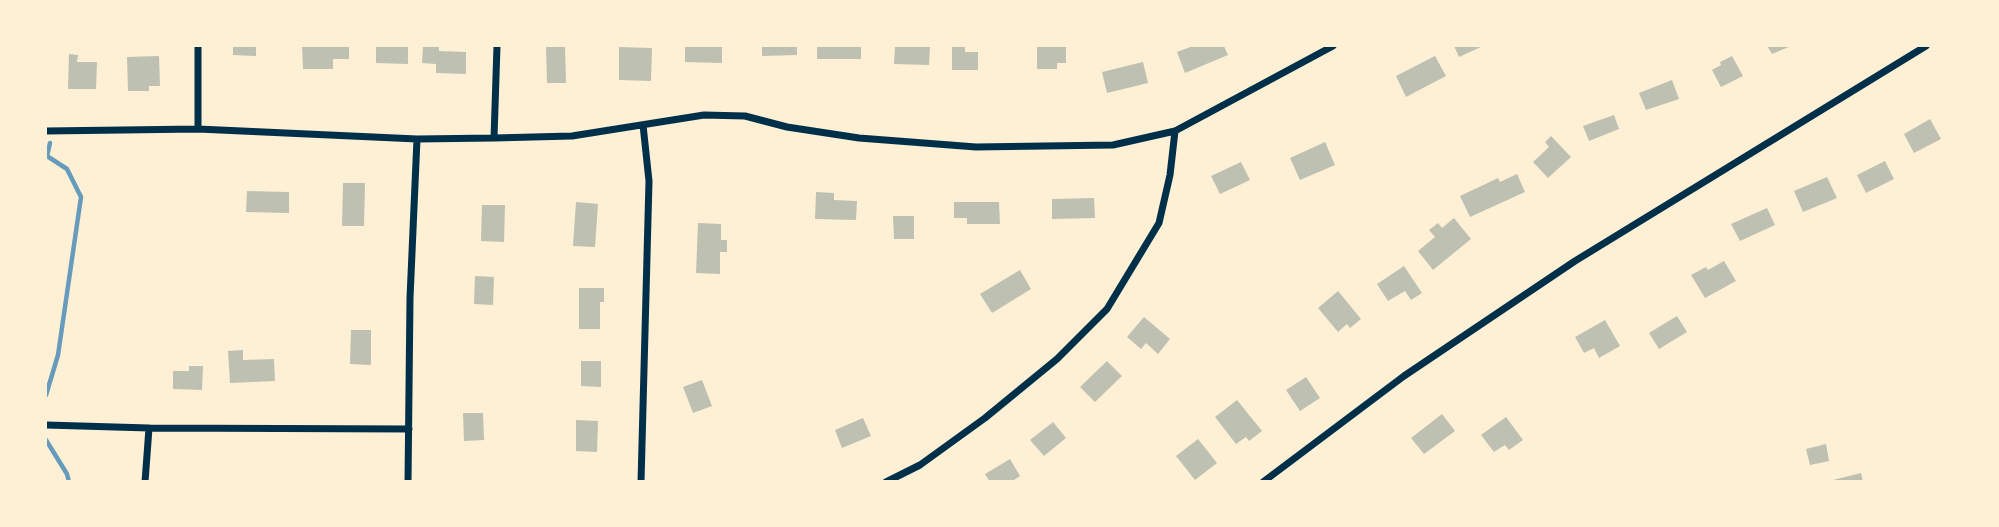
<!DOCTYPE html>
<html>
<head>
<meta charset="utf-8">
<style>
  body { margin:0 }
  #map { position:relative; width:1999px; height:527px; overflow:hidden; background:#fdf0d5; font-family:"IBM Plex Sans",sans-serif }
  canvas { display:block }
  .frame { position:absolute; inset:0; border:47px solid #fdf0d5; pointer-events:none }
</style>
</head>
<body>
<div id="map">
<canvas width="1999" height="527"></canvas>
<div class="frame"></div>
</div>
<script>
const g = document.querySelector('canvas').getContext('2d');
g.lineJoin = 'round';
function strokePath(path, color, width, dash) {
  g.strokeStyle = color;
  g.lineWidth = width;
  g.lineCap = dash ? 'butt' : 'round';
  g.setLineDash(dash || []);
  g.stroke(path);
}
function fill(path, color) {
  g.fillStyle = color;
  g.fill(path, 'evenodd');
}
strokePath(new Path2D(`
  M46,395l12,-40 23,-158 -14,-28 -20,-13 3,-13
  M46,440l21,34 2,8`), '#669bbc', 4.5);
fill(new Path2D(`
  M233,46h23v10l-23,-1z
  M302,46h47v13h-16v10h-30z
  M376,46h32v18l-32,-1z
  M423,46h16v5l27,1v22l-30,-1v-9l-14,-1z
  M546,46h19l1,37h-19z
  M685,46h37v17l-37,-1z
  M762,46h35v9l-35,1z
  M817,46h44v13h-44z
  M895,46l35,1 -1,18 -35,-1z
  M1037,46h29v17h-9v6h-20z
  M1193,46h31l4,9 -43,18 -8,-21z
  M1454,46h29l-24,11z
  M1767,46h24l-19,8z
  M619,47l33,1 -1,33 -32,-1z
  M952,47h13v5h13v18h-26z
  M69,54l9,1 -1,7h20l-1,27h-28z
  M159,56l1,30h-11v5h-21l-1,-34z
  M1435,56l11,20 -40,21 -10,-21z
  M1732,56l11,20 -22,11 -9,-17 9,-5 -1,-3z
  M1143,62l5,21 -41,10 -5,-21z
  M1672,80l7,19 -33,11 -7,-17z
  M1614,115l5,14 -30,12 -6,-15z
  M1930,119l11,20 -27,14 -10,-19z
  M1551,136l20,21 -23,21 -15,-16 16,-15 -4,-5z
  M1325,142l10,23 -35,15 -10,-22z
  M1885,161l9,18 -28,14 -9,-18z
  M1241,162l9,18 -30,14 -9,-18z
  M1517,174l8,18 -55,25 -10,-21 38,-18 2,4z
  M1827,177l10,21 -34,14 -9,-21z
  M343,183h22l-1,43h-22z
  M247,191l42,1v21l-43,-1z
  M816,192l18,1v7l23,1 -1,19 -41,-1z
  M1094,198l1,20 -43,1v-20z
  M576,202l22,2 -3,43 -22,-1z
  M954,202h45l1,22h-33v-6h-13z
  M482,205h23l-1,37 -23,-1z
  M1767,208l8,17 -35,16 -9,-17z
  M893,216h21v23h-20z
  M1454,218l17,21 -38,31 -15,-19 17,-14 -6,-7 9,-7 4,5z
  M698,223l23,1v16h6v12h-7v22l-24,-1z
  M1724,261l12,20 -31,17 -14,-23 15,-8 2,3z
  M1404,266l18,27 -11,7 -6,-9 -17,10 -11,-17z
  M1020,270l11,19 -39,24 -12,-19z
  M475,276l19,1 -1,28 -19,-1z
  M579,288h25v14h-4v27h-21z
  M1338,291l23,28 -11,9 -3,-4 -9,8 -20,-24z
  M1677,316l10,16 -28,17 -10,-16z
  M1144,317l26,22 -12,15 -12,-11 -5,6 -14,-12z
  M1605,320l15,26 -21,12 -5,-10 -10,5 -9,-16z
  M351,330h20v35l-21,-1z
  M243,350v10l31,-1 1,22 -45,2 -2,-32z
  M581,361h20v26l-20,-1z
  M1107,361l15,15 -27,26 -15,-15z
  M189,366h14l-1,24 -29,-1v-18h16z
  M1306,377l14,21 -20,13 -14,-21z
  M702,380l10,26 -19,7 -10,-26z
  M1237,400l25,31 -13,10 -3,-4 -10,7 -21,-27z
  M463,413h20l1,27 -20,1z
  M1442,414l13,17 -31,23 -13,-16z
  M1506,417l17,23 -14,10 -4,-5 -11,7 -13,-17z
  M863,418l8,18 -29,12 -7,-18z
  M576,420l22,1 -1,31 -21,-1z
  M1053,422l13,16 -22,18 -14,-16z
  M1198,439l19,24 -22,17 -19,-24z
  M1826,444l3,17 -19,4 -4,-16z
  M1010,459l10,17 -9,6h-21l-5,-8z
  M1861,473l2,9h-34v-1z`), '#bec0b2');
strokePath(new Path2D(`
  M198,46v83
  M46,131l152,-2 219,10 77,-1 78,-2 132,-21 41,1 42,11 72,11 117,9 137,-2 62,-14 158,-85
  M494,138l3,-92
  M46,425l103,3 260,1
  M145,482l4,-54
  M408,482l2,-184 7,-159
  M641,482l8,-301 -6,-56
  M886,482l34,-17 65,-47 72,-59 50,-50 52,-86 11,-48 5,-44
  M1263,482l141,-106 171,-115 351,-215`), '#003049', 7);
</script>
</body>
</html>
